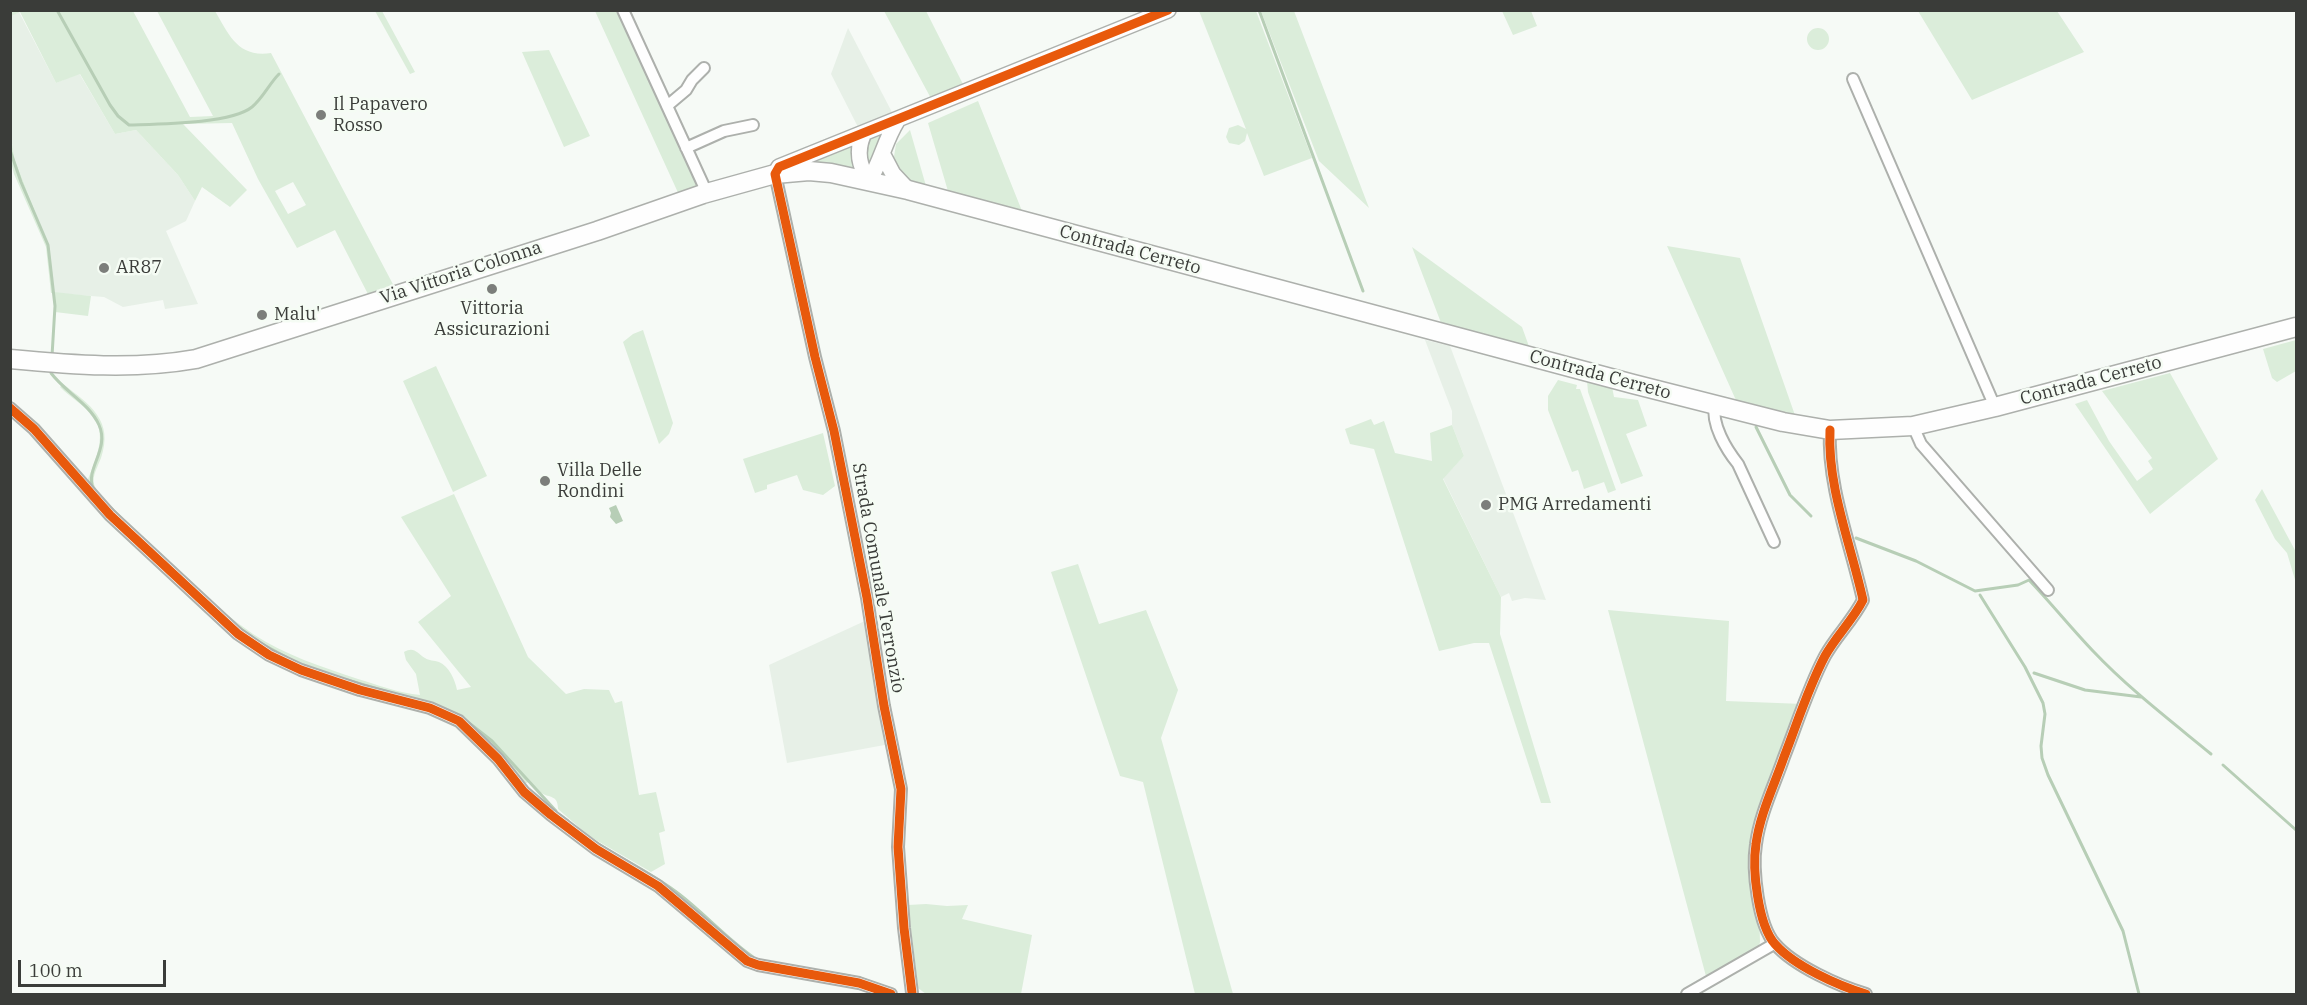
<!DOCTYPE html>
<html>
<head>
<meta charset="utf-8">
<style>
  body { margin:0 }
  #map { position:relative; width:2307px; height:1005px; overflow:hidden; background:#f6faf6; font-family:"IBM Plex Serif",serif }
  canvas { display:block }
  .frame { position:absolute; inset:0; border:12px solid #3a3c39; pointer-events:none }
  .scale { position:absolute; left:18px; top:960px; width:148px; height:27px; box-sizing:border-box; border:3px solid #3a3c39; border-top:0; padding-left:8px; font-size:18px; line-height:21px; white-space:nowrap; color:#3a3c39; -webkit-text-stroke:4px #f5fcf4; paint-order:stroke }
</style>
</head>
<body>
<div id="map">
<canvas width="2307" height="1005"></canvas>
<div class="frame"></div>
<div class="scale">100 m</div>
</div>
<script>
const g = document.querySelector('canvas').getContext('2d');
g.lineJoin = 'round';
function fill(path, color) {
  g.fillStyle = color;
  g.fill(path, 'evenodd');
}
function strokePath(path, color, width, dash) {
  g.strokeStyle = color;
  g.lineWidth = width;
  g.lineCap = dash ? 'butt' : 'round';
  g.setLineDash(dash || []);
  g.stroke(path);
}
function write(font, color, halo, rows, align = 'center') {
  g.font = font + ' "IBM Plex Serif",serif';
  g.lineWidth = 5;
  g.setLineDash([]);
  g.textBaseline = 'middle';
  g.strokeStyle = halo;
  g.fillStyle = color;
  for (const [text, x, y, turn = 0] of rows) {
    g.save();
    g.translate(x, y);
    g.rotate((+turn || 0) * Math.PI / 180);
    g.textAlign = isNaN(turn) ? turn : align;
    if (halo) g.strokeText(text, 0, 0);
    g.fillText(text, 0, 0);
    g.restore();
  }
}
fill(new Path2D(`
  M19,12l37,71 23,-10 36,61 21,-4 42,45 17,26 -9,20 -20,10 32,73 -33,5 -2,-9 -40,7 -19,-10 -50,-4 -5,-46 -34,-87 -4,-22 -1,-122z
  M848,28l46,88 -34,15 -29,-57z
  M1425,340l25,6 96,254 -21,-2 -13,3 -3,-8 -8,4 -58,-119 21,-22 -12,-31v-14z
  M867,620l23,124 -103,19 -18,-98z`), '#e7f0e7');
fill(new Path2D(`
  M11,10l122,1 57,106 23,-1 -56,-105h58c14,24 23,47 56,42l125,237 -26,8 -35,-68 -38,18 -39,-69 -26,-56 -49,1 64,66 -17,17 -28,-20 -7,14 -17,-26 -42,-45 -21,4 -35,-60 -24,9 -36,-71 -9,4zM293,182l13,23 -18,9 -13,-23z
  M375,11h7l33,61 -5,2z
  M595,11h27l79,179 -21,7z
  M884,11h42l41,81 -33,12z
  M1199,11h57l56,147 -48,18 -17,-43 -2,8 -6,4 -10,-2 -3,-6 3,-9 9,-3 8,4z
  M1261,11h33l75,197 -50,-47z
  M1502,11h29l6,15 -24,9z
  M1918,11h139l27,41 -112,48z
  M1807 39a11 11 0 1 1 22 0a11 11 0 1 1-22 0Z
  M549,50l41,86 -26,11 -42,-95z
  M978,101l46,115 -74,-18 -22,-75z
  M885,129l-18,40 -3,-23 4,-9z
  M910,130l18,63 -19,-6 -16,-24 3,-19z
  M11,138l4,22 34,87 5,45 37,4 -3,20 -33,-4v-19h-4l-5,-46 -32,-73 -3,-12z
  M855,144l5,27 -54,-7z
  M1667,246l73,12 57,163 -58,-14z
  M1412,247l110,80 9,25 -88,-24z
  M643,330l30,93 -4,11 -10,10 -36,-102 10,-8z
  M2296,340v31l-19,11 -5,-4 -9,-29z
  M436,366l51,110 -34,16 -50,-111z
  M2170,373l48,86 -68,55 -75,-110 12,-4 22,41 28,40 16,-12 -5,-8 4,-3 -50,-67z
  M1558,380l19,5 -1,4h4l36,101 -8,3 -4,-11 -20,7 -6,-19 -6,2 -24,-62v-14z
  M1587,381l25,6 2,10 24,3 9,26 -21,8 17,42 -22,8 -33,-92z
  M63,384c27,21 51,36 38,74 -3,8 -9,18 -7,26 4,14 33,37 43,47 36,36 74,74 116,103 32,21 69,33 105,45 20,6 41,14 62,16l-4,-21 -10,-14 -2,-8c10,-6 13,1 21,6 4,3 9,2 14,4 10,4 16,18 18,28l14,-3 -53,-65 33,-26 -50,-79 53,-23 74,163 38,37 18,-5 25,1 6,13 7,-2 17,94 17,-3 9,39 -6,2 6,31 -14,8 -62,-36 -31,-27c0,-14 -8,-11 -17,-16 -4,-2 -8,-9 -11,-12l-7,4 -62,-64 -168,-57 -45,-26 -162,-153c7,-21 23,-48 7,-69 -9,-11 -23,-19 -33,-29z
  M1371,419l3,6 10,-4 11,32 37,8 -2,-28 22,-8 12,31 -21,23 58,118 -1,37 51,169h-10l-52,-160h-15l-35,8 -65,-202 -24,-5 -5,-15z
  M823,433l12,53 -12,9 -20,-5 -6,-15 -30,10v4l-12,4 -12,-34z
  M2262,489l34,63v31l-9,-30 -12,-14 -20,-39z
  M1078,564l21,60 47,-14 32,80 -17,48 72,256h-38l-52,-212 -23,-6 -69,-204z
  M1608,610l121,11 -3,80 77,3 -46,120 3,118 -2,8 -51,30z
  M926,904l21,2 21,-1 -6,14 70,16 -11,59h-95l-8,-6 -10,-83z`), '#dbedda');
fill(new Path2D(`
  M616,505l7,16 -7,3 -6,-7 1,-4 -2,-5z`), '#b7ceb6');
strokePath(new Path2D(`
  M57,10l53,95 8,11 11,9c29,-1 102,-1 123,-18 11,-9 17,-23 27,-33
  M1259,10l104,281
  M10,150l11,32 27,63 7,61 -3,50
  M51,373c14,19 38,30 48,52 11,24 -14,44 -6,63
  M1756,427l34,68 21,21
  M111,508l10,10
  M1856,538l60,23 59,30 43,-6 11,-5c22,23 42,48 64,71 36,38 78,70 118,103
  M1980,595l45,72 18,36 2,11 -4,32 1,12 6,17 75,156 16,63
  M238,627l14,10
  M262,644l24,13
  M2034,673l51,17 56,7
  M347,680l48,14
  M464,719l28,22 64,70
  M2223,765l73,65
  M560,815l8,6
  M592,840c29,19 60,33 87,54 26,20 47,44 74,63
  M818,971l32,5
  M860,978l22,8`), '#b7ceb6', 3);
const street = new Path2D(`
  M623,10l84,183
  M1853,79l142,328
  M667,106l19,-16 6,-10 12,-12
  M686,148l38,-17 29,-6
  M775,174l40,183 19,74 33,167 17,108 17,83 -3,58 6,81 8,65
  M1715,405c-4,19 11,44 23,59l36,78
  M10,408l24,21 76,86 128,119 31,21 32,15 59,20 70,18 29,13 39,38 26,33 27,23 45,34 62,37 89,75 11,4 101,18 32,11
  M1913,426l8,18 127,146
  M1830,430c-3,56 21,115 33,170 -10,20 -27,36 -38,56 -17,32 -28,68 -41,101 -10,29 -24,57 -28,87 -4,25 2,81 19,100 19,22 64,42 91,50
  M1687,994l87,-50`);
const secondary = new Path2D(`
  M863,135c-7,17 -4,31 6,46 12,-19 16,-41 28,-60
  M883,155l10,19 15,16
  M776,173l3,-6 389,-157`);
const primary = new Path2D(`
  M10,359c63,6 124,11 186,0l401,-128 106,-37 72,-20 34,-3 22,2 77,17 725,194 150,38 47,8 83,-4 82,-19 301,-80`);
strokePath(street, '#adb0ac', 14);
strokePath(secondary, '#adb0ac', 18);
strokePath(primary, '#adb0ac', 21);
strokePath(street, '#fefefe', 10);
strokePath(secondary, '#fefefe', 15);
strokePath(primary, '#fefefe', 18);
strokePath(new Path2D(`
  M10,408l24,21 76,86 128,119 31,21 32,15 59,20 70,18 29,13 39,38 26,33 27,23 45,34 62,37 89,75 11,4 101,18 32,11
  M1830,430c-3,56 21,115 33,170 -10,20 -27,36 -38,56 -17,32 -28,68 -41,101 -10,29 -24,57 -28,87 -4,25 2,81 19,100 19,22 64,42 91,50
  M912,993l-8,-65 -6,-81 3,-58 -17,-83 -17,-108 -33,-167 -19,-74 -40,-183 4,-7 389,-157`), '#e8590c', 9);
for (const [x, y, r, color] of [
  [321,115,6,"#7c7e7b"],
  [104,268,6,"#7c7e7b"],
  [492,289,6,"#7c7e7b"],
  [262,315,6,"#7c7e7b"],
  [545,481,6,"#7c7e7b"],
  [1486,505,6,"#7c7e7b"]
]) {
  const dot = new Path2D();
  dot.arc(x, y, r, 0, 2 * Math.PI);
  g.fillStyle = color;
  g.fill(dot);
  strokePath(dot, '#f5fcf4', 2);
}
write('18px', '#3a3c39', '#f5fcf4', [
  ["Il Papavero",333,105],
  ["Rosso",333,126],
  ["AR87",116,268],
  ["Vittoria",492,309,"center"],
  ["Assicurazioni",492,330,"center"],
  ["Malu'",274,315],
  ["Villa Delle",557,471],
  ["Rondini",557,492],
  ["PMG Arredamenti",1498,505]
], 'left');
write('18px', '#3a3c39', '#f5fcf4', [
  ["Contrada Cerreto",1130,250,15],
  ["Via Vittoria Colonna",461,273,-18],
  ["Contrada Cerreto",1600,375,15],
  ["Contrada Cerreto",2091,381,-15],
  ["Strada Comunale Terronzio",878,578,80]
]);
</script>
</body>
</html>
